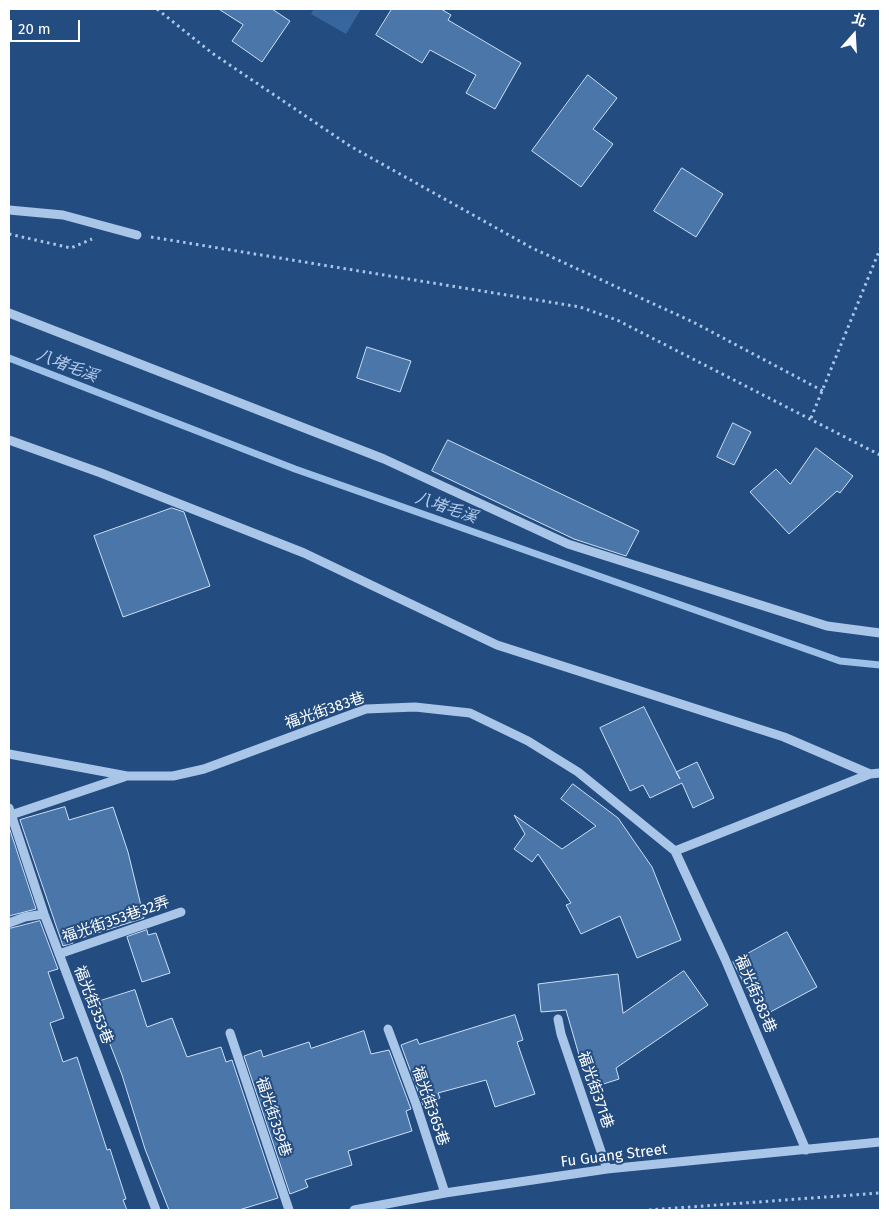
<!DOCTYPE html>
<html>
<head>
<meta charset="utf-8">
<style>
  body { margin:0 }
  #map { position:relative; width:889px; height:1219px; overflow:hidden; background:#234c80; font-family:"Fira Sans","Noto Sans TC",sans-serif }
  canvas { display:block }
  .frame { position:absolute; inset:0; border:10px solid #fff; pointer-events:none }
  .north { position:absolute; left:829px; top:10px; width:50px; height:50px; -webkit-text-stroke:4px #234c80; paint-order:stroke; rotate:19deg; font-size:14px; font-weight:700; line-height:20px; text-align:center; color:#fff }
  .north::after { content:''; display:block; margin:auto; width:18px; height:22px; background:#fff; clip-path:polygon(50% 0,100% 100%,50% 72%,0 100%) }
  .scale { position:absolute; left:10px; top:20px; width:70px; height:22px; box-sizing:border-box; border:2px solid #fff; border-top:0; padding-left:6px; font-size:15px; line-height:18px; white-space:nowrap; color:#fff; -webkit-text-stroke:4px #234c80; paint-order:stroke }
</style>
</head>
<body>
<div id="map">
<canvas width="889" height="1219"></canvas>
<div class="frame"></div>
<div class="north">北</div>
<div class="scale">20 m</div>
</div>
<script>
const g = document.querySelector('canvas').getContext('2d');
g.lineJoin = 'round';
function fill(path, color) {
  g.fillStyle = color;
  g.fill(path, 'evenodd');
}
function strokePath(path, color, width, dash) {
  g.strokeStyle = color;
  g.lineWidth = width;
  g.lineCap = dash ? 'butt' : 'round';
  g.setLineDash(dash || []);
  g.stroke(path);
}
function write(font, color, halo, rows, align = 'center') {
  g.font = font + ' "Fira Sans","Noto Sans TC",sans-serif';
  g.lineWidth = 4;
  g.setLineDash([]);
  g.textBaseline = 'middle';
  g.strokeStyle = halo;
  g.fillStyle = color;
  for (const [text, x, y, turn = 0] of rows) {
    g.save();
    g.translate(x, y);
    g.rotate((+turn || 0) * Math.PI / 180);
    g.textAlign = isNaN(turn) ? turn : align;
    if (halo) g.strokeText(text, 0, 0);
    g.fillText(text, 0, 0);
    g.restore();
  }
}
fill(new Path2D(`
  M314,9h47l-15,25 -35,-20z`), '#37669e');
strokePath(new Path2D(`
  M9,358l286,111 545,192 40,4`), '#9dc0e8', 7);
const building = new Path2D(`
  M219,9h53l18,12 -28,41 -30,-21 11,-16z
  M392,9h49l10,6 -3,5 73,43 -26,46 -29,-16 10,-18 -46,-25 -8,13 -46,-28z
  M588,75l29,23 -24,31 20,15 -32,43 -49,-36z
  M682,168l41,26 -27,43 -42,-26z
  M367,347l44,14 -11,31 -43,-14z
  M733,423l18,9 -17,33 -17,-8z
  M448,440l191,91 -13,25 -52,-17 -142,-68z
  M816,448l37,28 -13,17 -3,-2 -48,43 -39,-42 26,-23 14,15z
  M172,508l12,4 26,74 -87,31 -29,-81z
  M644,707l36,72 -4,-7 21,-10 17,36 -21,10 -11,-25 -32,15 -7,-13 -13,6 -30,-63z
  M573,784l45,34 34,49 29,73 -44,18 -17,-42 -39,18 -15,-29 5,-2 -33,-49 -6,8 -18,-13 11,-15 -11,-19 48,34 34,-23 -35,-27z
  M65,807l4,13 44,-13 15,45 16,66 -72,23 1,2 -10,3 -43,-126z
  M9,827l27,82 -27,7z
  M40,921l18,48 -10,3 16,46 -14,5 13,39 14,-5 30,93 3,-1 16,50 -3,1 4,10h-118v-281z
  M147,930l1,5 8,-2 14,40 -28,9 -15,-45z
  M787,932l30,55 -56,30 -28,-55z
  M684,971l24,34 -92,63 3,11 -28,9 -8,-26h-2l-15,-52 -25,2 -3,-28 80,-10 5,39z
  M135,990l12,37 25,-9 15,39 34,-10 5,15 6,-2 46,138 -39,12h-70l-24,-61 -23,-74 -28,-72z
  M515,1015l8,25 -6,2 18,52 -40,13 -9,-27 -48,13 2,5 -17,7 -22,-60 16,-6 2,5z
  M364,1031l7,23 18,-4 22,59 -5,2 6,20 -64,20 4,14 -47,15 3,7 -18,7 -46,-138 17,-6 2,7 46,-15 2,6z`);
fill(building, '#4b76a9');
strokePath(building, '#cddff5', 1);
strokePath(new Path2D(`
  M157,9l55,44 138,93 182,102 161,74 130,69
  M9,234l62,14 21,-9
  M151,237l429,70 37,13 263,135
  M811,418l69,-169
  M649,1210l231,-17`), '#a9c5e7', 3, [2.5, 4]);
strokePath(new Path2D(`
  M9,210l54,5 74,20
  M9,313l375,146 184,85 259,82 53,7
  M9,440l92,33 203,80 193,92 287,92 86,37
  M9,754l118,22h46l31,-7 162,-60 49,-2 55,6 58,28 50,31 97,79 50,108 81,191
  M9,808l35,106 112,296
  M11,815l113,-38
  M675,851l195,-77 10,-1
  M9,923l16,-6 19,-3
  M59,954l122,-42
  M558,1019l3,15 46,135
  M388,1029l28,75 29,89
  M230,1033l59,177
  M354,1210l91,-17 162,-24 273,-27`), '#a9c5e7', 9);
write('15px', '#fff', '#234c80', [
  ["福光街383巷",325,711,-19],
  ["福光街353巷32弄",116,920,-19],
  ["福光街383巷",755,994,67],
  ["福光街353巷",93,1005,69],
  ["福光街371巷",595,1090,71],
  ["福光街365巷",430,1106,71],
  ["福光街359巷",273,1117,72],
  ["Fu Guang Street",614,1156,-7]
]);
write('italic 16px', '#b4cfef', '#234c80', [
  ["八堵毛溪",67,366,21],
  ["八堵毛溪",446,508,19]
]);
</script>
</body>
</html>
